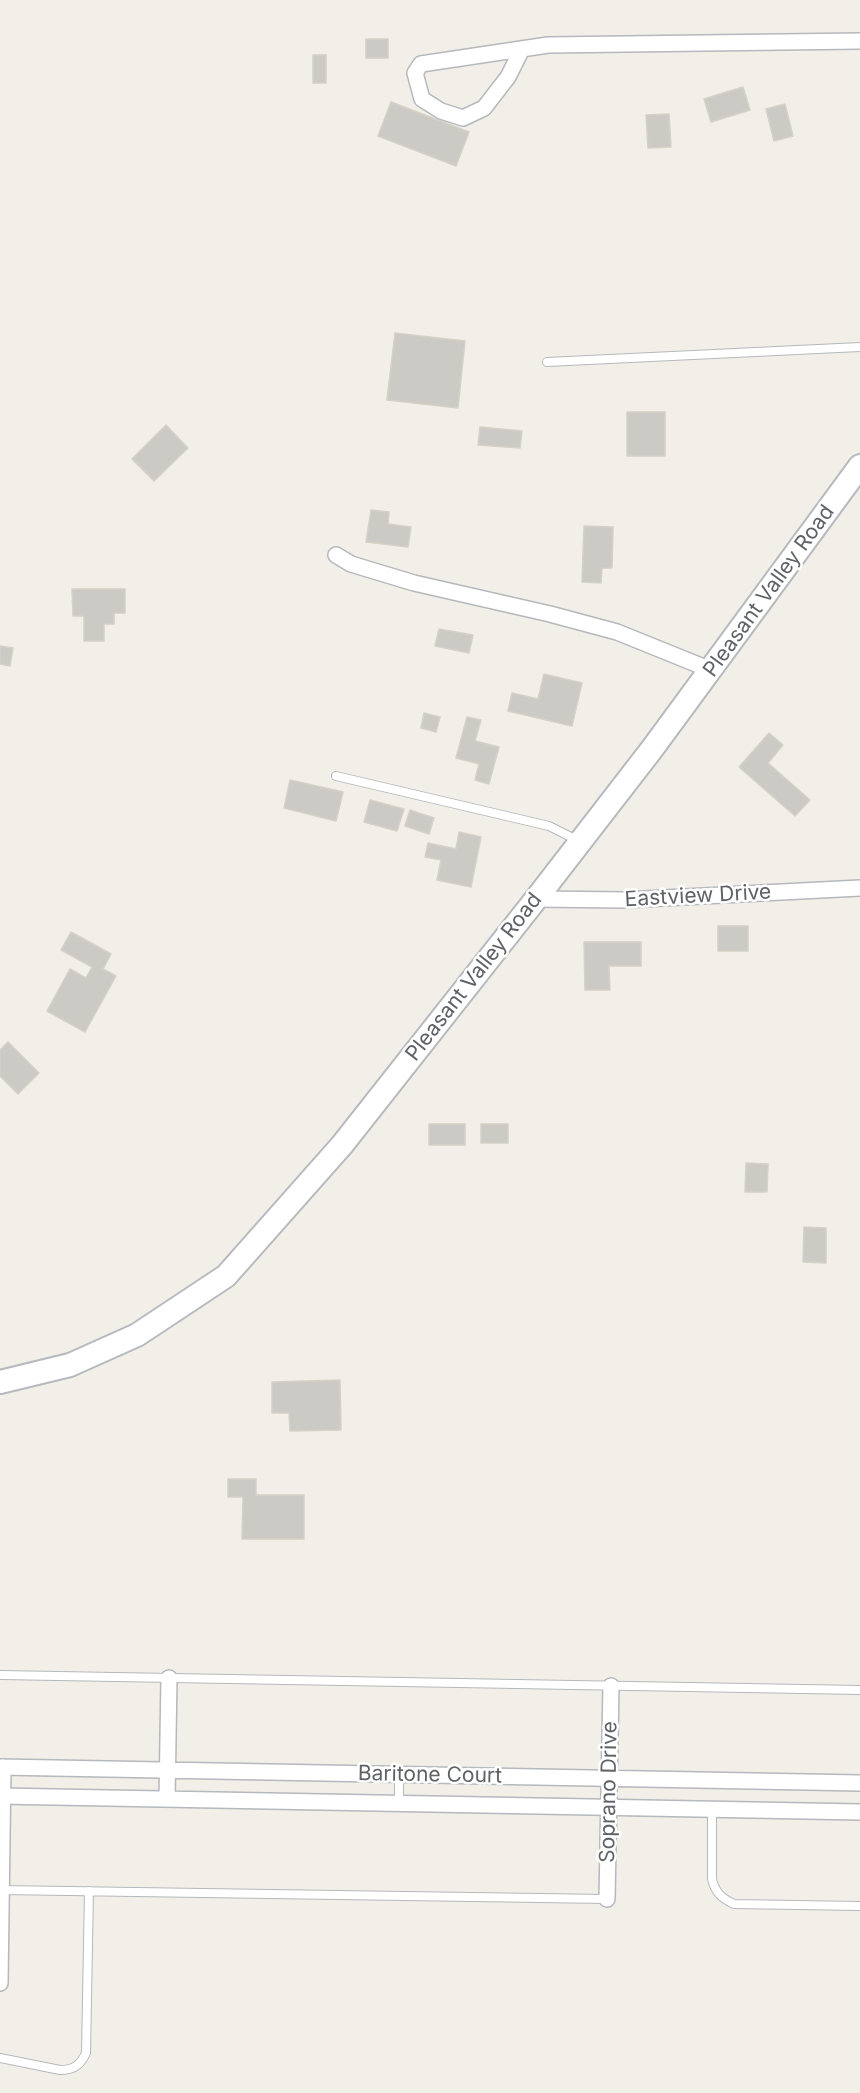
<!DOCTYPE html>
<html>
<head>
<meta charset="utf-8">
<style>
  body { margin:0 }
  canvas { display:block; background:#f1efe8 }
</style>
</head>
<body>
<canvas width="860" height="2093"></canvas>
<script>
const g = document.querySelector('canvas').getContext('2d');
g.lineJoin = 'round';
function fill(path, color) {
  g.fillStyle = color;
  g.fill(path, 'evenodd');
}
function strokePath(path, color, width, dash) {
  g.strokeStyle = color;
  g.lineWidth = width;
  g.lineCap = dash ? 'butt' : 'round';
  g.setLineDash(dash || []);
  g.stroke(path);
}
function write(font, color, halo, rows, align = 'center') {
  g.font = font + ' Inter,sans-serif';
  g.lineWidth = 5;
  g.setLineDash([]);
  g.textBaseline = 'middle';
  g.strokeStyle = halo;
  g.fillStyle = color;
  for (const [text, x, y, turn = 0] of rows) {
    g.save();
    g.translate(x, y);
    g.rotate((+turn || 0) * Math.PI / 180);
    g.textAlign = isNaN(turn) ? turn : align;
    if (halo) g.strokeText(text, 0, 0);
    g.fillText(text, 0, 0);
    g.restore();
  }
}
const building = new Path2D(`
  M366,39h22v19h-22z
  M313,55h13v28h-13z
  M743,87l7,23 -39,12 -7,-23z
  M391,102l78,30 -13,34 -78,-30z
  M785,104l8,32 -19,5 -8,-32z
  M669,114l2,33 -23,1 -2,-33z
  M395,333l70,8 -7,67 -71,-8z
  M627,412h38v44h-38z
  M166,425l22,23 -34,33 -22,-22z
  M480,427l42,4 -2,17 -42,-3z
  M371,510l18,2 -1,12 23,3 -3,20 -42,-5z
  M584,526l29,1 -1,41h-10l-1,15 -19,-1z
  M72,589h53v24h-11v11h-10v17h-20v-25h-11z
  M439,629l34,6 -4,18 -34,-7z
  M0,646l13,2 -3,18 -10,-2z
  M544,674l38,9 -10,43 -64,-15 4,-18 26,6z
  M424,713l16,4 -4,15 -15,-4z
  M467,717l14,3 -6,21 24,6 -10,37 -14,-4 4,-16 -23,-6z
  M769,733l14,12 -15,18 42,37 -15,16 -56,-49z
  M290,780l53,12 -7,29 -52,-13z
  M370,800l34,9 -7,22 -33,-9z
  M410,810l24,8 -5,16 -24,-8z
  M459,832l22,5 -10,50 -34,-7 4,-20 -16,-3 3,-14 28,6z
  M718,926h30v25h-30z
  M71,932l40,22 -8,15 13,7 -31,56 -38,-21 23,-42 16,9 6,-11 -31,-17z
  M584,942h57v24h-32l1,24h-25z
  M8,1042l31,31 -21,21 -18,-18v-26z
  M429,1124h36v21h-36z
  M481,1124h27v19h-27z
  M746,1163l22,1 -1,28h-22z
  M804,1227l22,1v35l-23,-1z
  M340,1380l1,50 -51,1 -1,-18h-17v-31z
  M228,1479h28v16h48v44h-62l1,-42h-15z`);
fill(building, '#cccac5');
strokePath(building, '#d6d1c6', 1.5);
const lane = new Path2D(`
  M547,362l313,-15
  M336,776l213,50 30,15
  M0,1675l860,15
  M399,1803v-28
  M712,1809v70c3,13 9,19 22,25l126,2
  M1,1890l606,9
  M0,2058l60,12c13,0 20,-4 26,-17l3,-162`);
const street = new Path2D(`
  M522,49l-14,28 -24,31 -21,10 -22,-7 -19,-12 -7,-26 6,-9 127,-19 312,-4
  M336,555l15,9 63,19 136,31 67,18 94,38
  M536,899l89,1 235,-12
  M0,1767l860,16
  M0,1796l860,16
  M167,1799l2,-121
  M607,1899l4,-213
  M0,1983l3,-216`);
const secondary = new Path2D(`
  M0,1382l70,-17 67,-30 89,-59 116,-131 194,-246 116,-150 208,-283`);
strokePath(lane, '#b5b8bc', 10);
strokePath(street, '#b5b8bc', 18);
strokePath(secondary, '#b6babf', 26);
strokePath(lane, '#fff', 8);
strokePath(street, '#fff', 15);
strokePath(secondary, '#fff', 22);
write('21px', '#5f6368', '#fff', [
  ["Pleasant Valley Road",769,591,-54],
  ["Eastview Drive",698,896,-3],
  ["Pleasant Valley Road",474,977,-52],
  ["Baritone Court",430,1775,1],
  ["Soprano Drive",609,1792,-89]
]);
</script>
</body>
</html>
